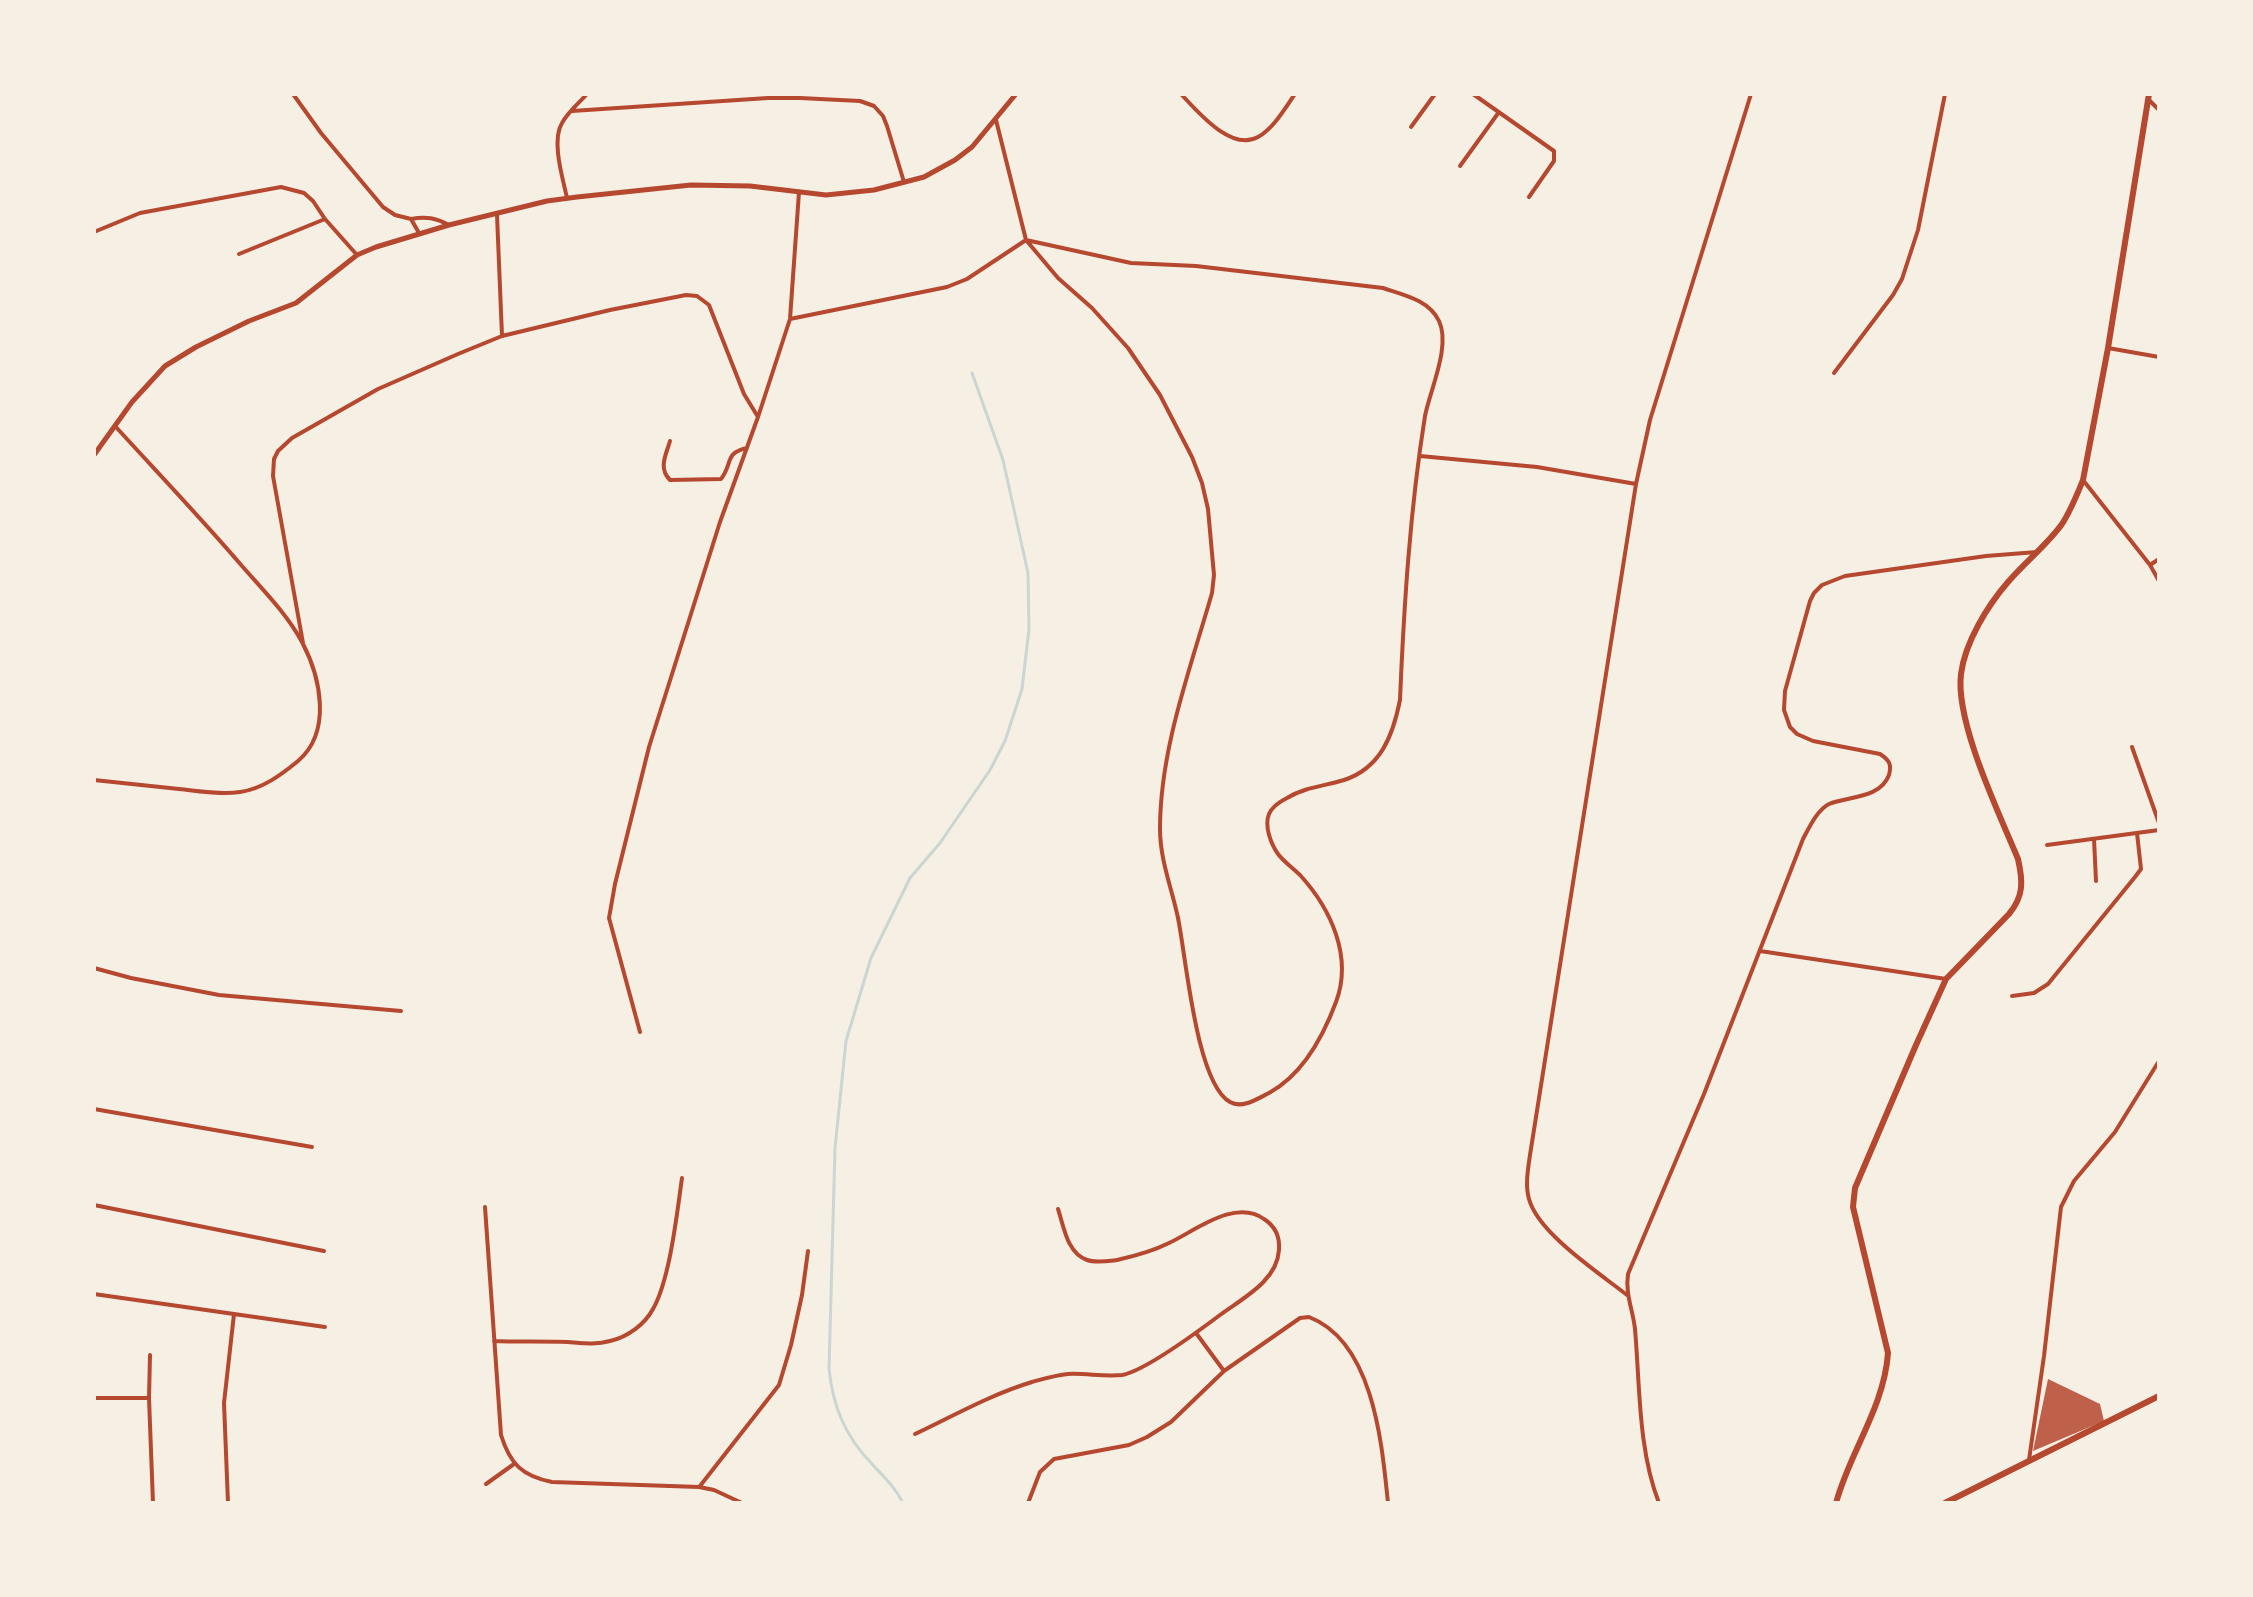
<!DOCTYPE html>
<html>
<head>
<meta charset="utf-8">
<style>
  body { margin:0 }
  #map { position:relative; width:2253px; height:1597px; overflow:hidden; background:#f6efe4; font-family:Karla,sans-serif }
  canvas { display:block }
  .frame { position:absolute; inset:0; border:96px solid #f6efe4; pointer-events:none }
</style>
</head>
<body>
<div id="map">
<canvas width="2253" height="1597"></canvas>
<div class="frame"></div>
</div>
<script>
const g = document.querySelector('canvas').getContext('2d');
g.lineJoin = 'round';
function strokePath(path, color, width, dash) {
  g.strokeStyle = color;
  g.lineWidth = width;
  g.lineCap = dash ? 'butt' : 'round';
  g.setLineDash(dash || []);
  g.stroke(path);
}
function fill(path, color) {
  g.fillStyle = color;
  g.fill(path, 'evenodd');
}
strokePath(new Path2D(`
  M903,1503c-8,-16 -19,-26 -31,-39 -27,-28 -39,-57 -43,-95l6,-221 11,-107 25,-83 39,-80 30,-35 50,-73 15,-29 17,-52 7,-60 -1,-56 -25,-113 -31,-87`), '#c9d6d2', 3);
fill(new Path2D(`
  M2048,1379l52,25 4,17 -71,30z`), '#bf614a');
strokePath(new Path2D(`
  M293,94l28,39 62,74 12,8 16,4
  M1181,94c16,17 50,58 77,43 16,-9 27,-29 37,-43
  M1473,94l81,57v10l-25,36
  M2148,99l11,11
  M572,111l196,-13h32l60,3 14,5 9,10 4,10 17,56
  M1411,127l24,-33
  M1460,166l39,-54
  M567,198c-4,-19 -16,-57 -5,-75 6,-11 17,-20 25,-29
  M497,215l5,121
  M94,232l46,-19 141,-26 23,6 9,8 12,18 32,36
  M419,233l-8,-14c15,-3 25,-1 38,6
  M239,254l86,-35
  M790,319l157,-32 20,-8 59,-39 105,23 65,3 187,22c21,7 46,12 56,33 12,25 -9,69 -14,95 -15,94 -21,189 -25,284 -7,35 -19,68 -56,80 -19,6 -39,7 -57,18 -6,3 -15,9 -18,16 -5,12 2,30 9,40 6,8 15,14 22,21 31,34 53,82 36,127 -13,35 -34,73 -67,91 -12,6 -27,16 -39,9 -34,-19 -44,-146 -52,-184 -6,-29 -18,-58 -18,-89 0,-80 30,-159 52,-236l2,-18 -6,-66 -6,-26 -10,-26 -32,-62 -32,-47 -36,-40 -34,-30 -32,-38 -30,-120
  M2108,348l51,9
  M1834,373l59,-78 9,-16 16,-49 27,-136
  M670,441c-4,14 -12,27 0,39l51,-1c12,-15 3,-26 26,-31
  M1420,456l117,11 99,17
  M2083,480l67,85 9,16
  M2150,565l9,-6
  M303,643l-30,-167 1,-17 4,-8 14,-13 86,-49 80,-35 44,-18 108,-26 76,-15 11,1 12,9 35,89 14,23
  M2132,747l27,76
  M94,780c28,3 57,6 85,9 20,2 41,6 61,3 22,-3 41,-17 58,-31 34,-29 23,-83 4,-119 -15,-28 -39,-52 -60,-76 -41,-48 -85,-94 -127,-140
  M2094,839l2,42
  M2047,845l112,-15
  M1760,951l186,28
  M94,968l37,10 88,17 182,16
  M2012,996l22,-3 14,-9 87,-107 6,-8 -4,-36
  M640,1032l-31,-114 6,-34 34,-137 71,-225 38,-105 32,-98 9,-127
  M94,1109l218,38
  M94,1205l230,46
  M485,1207l16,228c9,29 21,41 51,47l147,5 15,3 28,13
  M94,1294l231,33
  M1627,1295c-28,-22 -89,-62 -98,-96 -4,-14 -1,-30 1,-44l106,-671 14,-64 101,-326
  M1196,1333l28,38
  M494,1341c24,1 49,0 74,1 14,1 28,3 42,-1 18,-4 35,-17 43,-32 17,-30 24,-96 29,-131
  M150,1355l-1,43 4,105
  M94,1398h55
  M915,1434c38,-18 77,-40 117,-52 11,-3 24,-7 36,-8 18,-1 36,3 54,1 23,-4 78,-45 98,-60 23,-17 57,-34 59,-65 1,-13 -4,-24 -15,-31 -29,-21 -69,12 -95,24 -16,8 -34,13 -52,17 -9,1 -21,3 -30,0 -20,-7 -23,-33 -29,-51
  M2029,1460l15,-104 17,-149 13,-26 41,-49 44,-71
  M486,1484l28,-20
  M700,1486l79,-101 12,-40 11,-50 6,-44
  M228,1503l-4,-100 10,-89
  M1028,1503l12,-31 14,-13 75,-14 18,-8 24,-15 53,-51 76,-53 9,-1c65,25 73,128 79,186
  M1659,1503c-21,-54 -19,-117 -24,-174 -2,-19 -10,-35 -7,-55l76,-180 99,-255c6,-11 14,-29 26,-35 19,-8 51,-5 60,-29 3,-11 0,-15 -9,-21l-67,-13 -16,-7 -7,-7 -6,-17 1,-19 25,-90 4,-8 8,-8 23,-9 141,-20 51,-4`), '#b5482f', 4);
strokePath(new Path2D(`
  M94,455l38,-53 33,-36 31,-19 53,-26 47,-18 61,-48 19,-8 73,-22 98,-24 30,-4 114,-12 59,1 76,9 48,-5 50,-13 31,-17 17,-13 44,-53`), '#b5482f', 5);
strokePath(new Path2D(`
  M1836,1503c14,-52 48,-95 52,-150l-35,-146 2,-19 61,-143 30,-66 63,-65c15,-18 14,-33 9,-55 -19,-46 -63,-137 -57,-185 4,-32 27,-69 47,-92 17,-20 39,-37 54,-58 9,-14 15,-29 21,-44l25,-132 41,-254
  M1945,1503l214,-107`), '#b5482f', 6);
</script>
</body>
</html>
